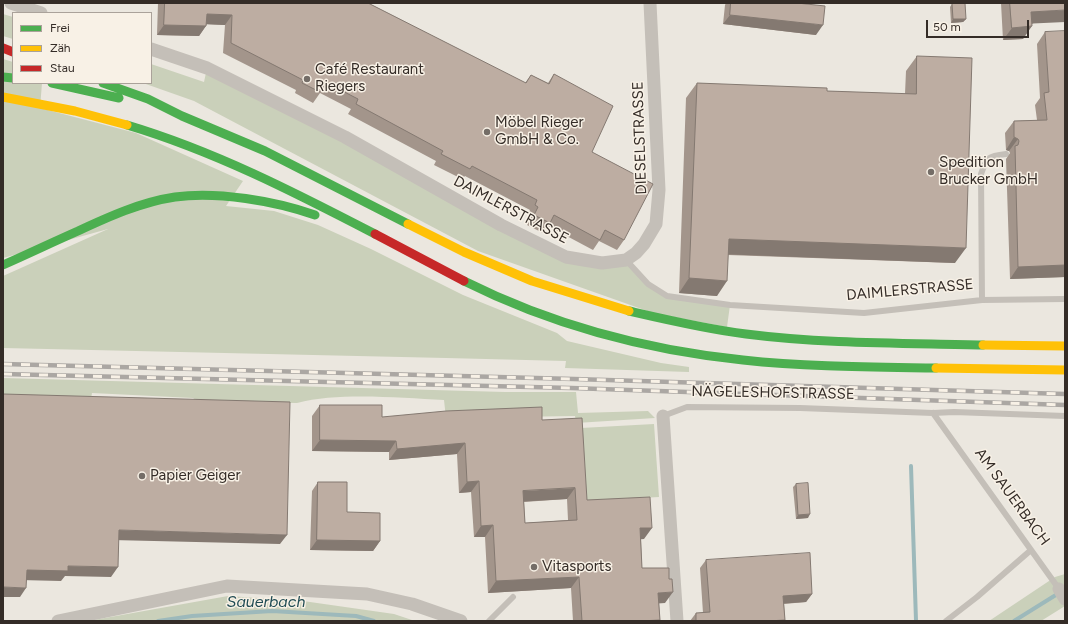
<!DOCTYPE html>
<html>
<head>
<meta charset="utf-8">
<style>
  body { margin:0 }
  #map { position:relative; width:1068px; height:624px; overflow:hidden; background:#ebe7df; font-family:Figtree,sans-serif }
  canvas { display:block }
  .frame { position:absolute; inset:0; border:4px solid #342c27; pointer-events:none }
  .legend { position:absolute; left:12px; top:12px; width:140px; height:72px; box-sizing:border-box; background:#f8f1e6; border:1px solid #aaa29a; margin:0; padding:5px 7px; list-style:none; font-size:12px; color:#342c27 }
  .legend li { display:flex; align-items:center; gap:8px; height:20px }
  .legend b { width:20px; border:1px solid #aaa29a }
  .scale { position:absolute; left:926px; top:20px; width:103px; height:18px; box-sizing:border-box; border:2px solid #342c27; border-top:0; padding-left:5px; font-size:12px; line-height:14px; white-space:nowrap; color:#342c27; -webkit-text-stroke:3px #f8f1e6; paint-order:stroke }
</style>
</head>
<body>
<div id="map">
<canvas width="1068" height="624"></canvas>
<div class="frame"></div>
<ul class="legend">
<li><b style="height:5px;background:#4caf50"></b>Frei</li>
<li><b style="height:5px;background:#ffc107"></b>Zäh</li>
<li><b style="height:5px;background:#c62828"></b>Stau</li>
</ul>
<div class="scale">50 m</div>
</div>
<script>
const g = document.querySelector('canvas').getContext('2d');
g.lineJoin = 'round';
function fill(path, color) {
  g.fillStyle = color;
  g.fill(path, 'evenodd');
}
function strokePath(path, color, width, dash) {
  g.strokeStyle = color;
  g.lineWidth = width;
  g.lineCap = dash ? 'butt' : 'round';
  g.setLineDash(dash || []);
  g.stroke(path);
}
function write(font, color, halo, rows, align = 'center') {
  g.font = font + ' Figtree,sans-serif';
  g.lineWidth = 3;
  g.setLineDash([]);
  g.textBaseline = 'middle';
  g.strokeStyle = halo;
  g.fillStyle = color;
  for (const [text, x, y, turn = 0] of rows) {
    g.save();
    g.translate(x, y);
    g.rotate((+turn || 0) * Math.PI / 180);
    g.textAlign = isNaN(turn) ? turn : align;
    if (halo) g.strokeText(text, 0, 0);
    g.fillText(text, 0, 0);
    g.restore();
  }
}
fill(new Path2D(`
  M3,14l10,3v22l-10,-3z
  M3,59l10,3v21h29l-2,25 96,25 107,48 -17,25 48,5 44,14 53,24 92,46 94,38 10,8 94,22 28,4v5l-124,-4 1,-7 -120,-3 -443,-10v-72l105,-47 -105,29z
  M151,64l53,18 3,-14 359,189 60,3 32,32 72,13 -3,22 -74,-14 -175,-62 -284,-150 -51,-18h8z
  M3,378l502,14h71l2,21 70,-2 7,7 -79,5 -1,-7 -129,2 -2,-18c-45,-2 -104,-8 -147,3l-98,-1 -6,-4 -101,-5 -1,6 -88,-3z
  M654,424l5,73 -73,4 -5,-73z
  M1065,574v32l-24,15h-52l66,-44z
  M228,596l75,5 91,13 21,7h-327z`), '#cad0ba');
strokePath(new Path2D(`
  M911,466l5,155
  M158,621l34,-5 80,-5 84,5 18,5
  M1014,621l45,-28`), '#9db9bb', 4);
strokePath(new Path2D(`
  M626,260l22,24 19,12 63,9 134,8 118,-13 83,-1
  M982,300l-1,-126c6,-17 7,-18 25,-20
  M933,413l126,176
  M663,416l24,-9 113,1 133,5 21,-1 111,4
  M489,621l24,-24
  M946,621l31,-24 54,-47`), '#c4bfb8', 6);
strokePath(new Path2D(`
  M11,3l30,10
  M151,49l56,19 138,69 156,88 65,32 36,6 24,-3 10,-7 8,-9 12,-20 3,-34 -9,-187
  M663,416l14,205
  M1059,589l6,10
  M58,621l169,-35 140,8 45,10 49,17`), '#c4bfb8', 13);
strokePath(new Path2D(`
  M3,77l10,1
  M52,83l67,15
  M103,83l45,16 34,17 83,35 143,73
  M127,125c87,26 167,67 248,109
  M3,265c25,-11 50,-23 75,-34 30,-14 63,-29 97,-34 42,-6 100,4 140,18
  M464,281c88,44 182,69 279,79 64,7 129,7 193,8
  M629,311c39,9 77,18 117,23 78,10 158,9 237,11`), '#4caf50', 9);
strokePath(new Path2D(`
  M3,97l72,14 52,14
  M408,224l56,28 68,29 97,30
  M983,345l82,1
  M936,368l129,2`), '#ffc107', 9);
strokePath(new Path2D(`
  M3,48l10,4
  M375,234l89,47`), '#c62828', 9);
const rail = new Path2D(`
  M3,364l571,15 491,15
  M3,374l568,14 494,17`);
strokePath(rail, '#aba7a3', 4.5);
strokePath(rail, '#f8f1e6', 3, [9]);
fill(new Path2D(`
  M139,3h229l157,80 6,-8 17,8 6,-9 38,78 32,88 -7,10 -18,-9 -6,9 -45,-24 -5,7 -16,-8 4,-8 -3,-2 2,-5 -65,-34 -3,3 -28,-14 2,-4 -88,-47 3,-5 -31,-16 -7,10 -18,-10 1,-3 -73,-37 2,-28 -18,-1 -8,12 -42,-1 1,-32z
  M726,3h71l19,32 -93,-11 2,-19z
  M1001,3h64l-33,21 -9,15 -20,1z
  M952,4l14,15 -3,3 -12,1 -1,-16z
  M1045,32l20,245 -55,2 -4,-120 4,-6 -1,-2 -3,-1 -1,-17 9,-12 23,-1 -2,-15 5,-7 -3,-54z
  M917,56l38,207 -227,-8 -11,41 -38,-3 7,-195 11,-15 130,8 78,3 1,-23z
  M320,405l62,12 160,3 45,80 57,39h-3l1,29 23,35h-6l1,17 -1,1h-86l-2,-33 -83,5 -3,-56h-11l-3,-45 -12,1 -2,-39 -68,6v-8l-77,-1v-35zM567,499l1,21 -43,3 -1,-21z
  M318,482l29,30 33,29 -7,10 -63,-1 2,-59z
  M796,484l12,34 -12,1 -3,-32z
  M706,560l106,34 -6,8 -22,2 1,16 -1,1h-94l6,-8h7l-3,-45z`), '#a3958b');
fill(new Path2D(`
  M1065,10v12l-43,2 9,-12z
  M207,14l25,1 -7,10 -25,-1z
  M730,15l93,10 -7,10 -93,-11z
  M953,19h13l-3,3 -12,1z
  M164,25l42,1 -7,10 -42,-1z
  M1032,26l-9,13 -20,1 9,-12z
  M1014,137l4,2 -9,12 -3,-1z
  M729,239l237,9 -11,15 -237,-9z
  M1065,265v12l-55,2 8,-12z
  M689,278l38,3 -10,15 -38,-3z
  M320,440l76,1 -7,11 -77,-1z
  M465,443l-8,11 -68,6 8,-11z
  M479,481l-8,11 -12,1 8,-11z
  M575,488l-8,11 -51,3 7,-11z
  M810,514l-2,4 -12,1 2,-4z
  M493,525l-8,12h-11l7,-11z
  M640,528h12l-8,11 -12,1z
  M119,530l168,5 -7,9 -168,-4z
  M317,540l63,1 -7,10 -63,-1z
  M68,566l50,1 -7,10 -46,-1 -4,5 -41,-1 7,-10z
  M579,577l-8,11 -83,5 8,-12z
  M3,587l23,1 -6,9h-17z
  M673,592l-8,11 -15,1 8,-11z
  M812,594l-6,8 -29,2 6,-8z
  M660,620l-1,1h-19z`), '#847971');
const building = new Path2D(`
  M165,3h203l158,80 5,-8 18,9 5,-10 59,32 -21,46 61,32 -29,56 -19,-10 -5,10 -46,-25 -4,8 -16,-8 4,-8 -3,-2 2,-5 -65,-34 -2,3 -29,-15 2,-3 -87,-47 2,-5 -33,-17 -5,10 -18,-9 1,-3 -72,-37 1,-28 -25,-1 -1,12 -42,-1z
  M731,3h66l28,3 -2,19 -93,-10z
  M965,3l1,16h-13l-1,-15z
  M1010,3h55v7l-34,2 1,14 -20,2z
  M1065,31v234l-47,2 -3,-121 3,-1 1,-4 -1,-2 -4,-2v-16l33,-1 -3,-27 5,-1 -4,-60z
  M917,56l55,2 -6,190 -237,-9 -2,42 -38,-3 8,-195 130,5v3l89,3z
  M3,394l287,8 -3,133 -168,-5 -1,37 -50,-1v5l-41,-1 -1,18 -23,-1z
  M320,405h62v12l64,-6 96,-4v13l40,-2 5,82 63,-3 2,31h-12l2,40h27v11h3l1,13 -15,1 2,27 -20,1h-58l-3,-44 -83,4 -3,-56 -12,1 -2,-45 -12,1 -2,-39 -68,6 -1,-8 -76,-1zM575,488l2,32 -52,3 -2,-32z
  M318,482h29v30l33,1v28l-63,-1z
  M808,483l2,31 -12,1 -2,-31z
  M810,553l2,41 -29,2 2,24 -17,1h-72v-8l14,-1 -4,-52z`);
fill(building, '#bdada2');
strokePath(building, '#847971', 1);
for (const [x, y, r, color] of [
  [307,79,4,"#746d67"],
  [487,132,4,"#746d67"],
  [931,172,4,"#746d67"],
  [142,476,4,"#746d67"],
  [534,567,4,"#746d67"]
]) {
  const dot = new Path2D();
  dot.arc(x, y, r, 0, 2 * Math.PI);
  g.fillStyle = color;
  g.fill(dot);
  strokePath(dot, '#f8f1e6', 1.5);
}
write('15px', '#342c27', '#f8f1e6', [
  ["Café Restaurant",315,70],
  ["Riegers",315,87],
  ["Möbel Rieger",495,123],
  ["GmbH & Co.",495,140],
  ["Spedition",939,163],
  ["Brucker GmbH",939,180],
  ["Papier Geiger",150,476],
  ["Vitasports",542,567]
], 'left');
write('15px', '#342c27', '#f8f1e6', [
  ["DIESELSTRASSE",640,138,-92],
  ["DAIMLERSTRASSE",511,210,28],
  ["DAIMLERSTRASSE",910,290,-5],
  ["NÄGELESHOFSTRASSE",773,393,1],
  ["AM SAUERBACH",1012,497,54]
]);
write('italic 16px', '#1f4b53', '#f8f1e6', [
  ["Sauerbach",266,602]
]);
</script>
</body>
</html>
